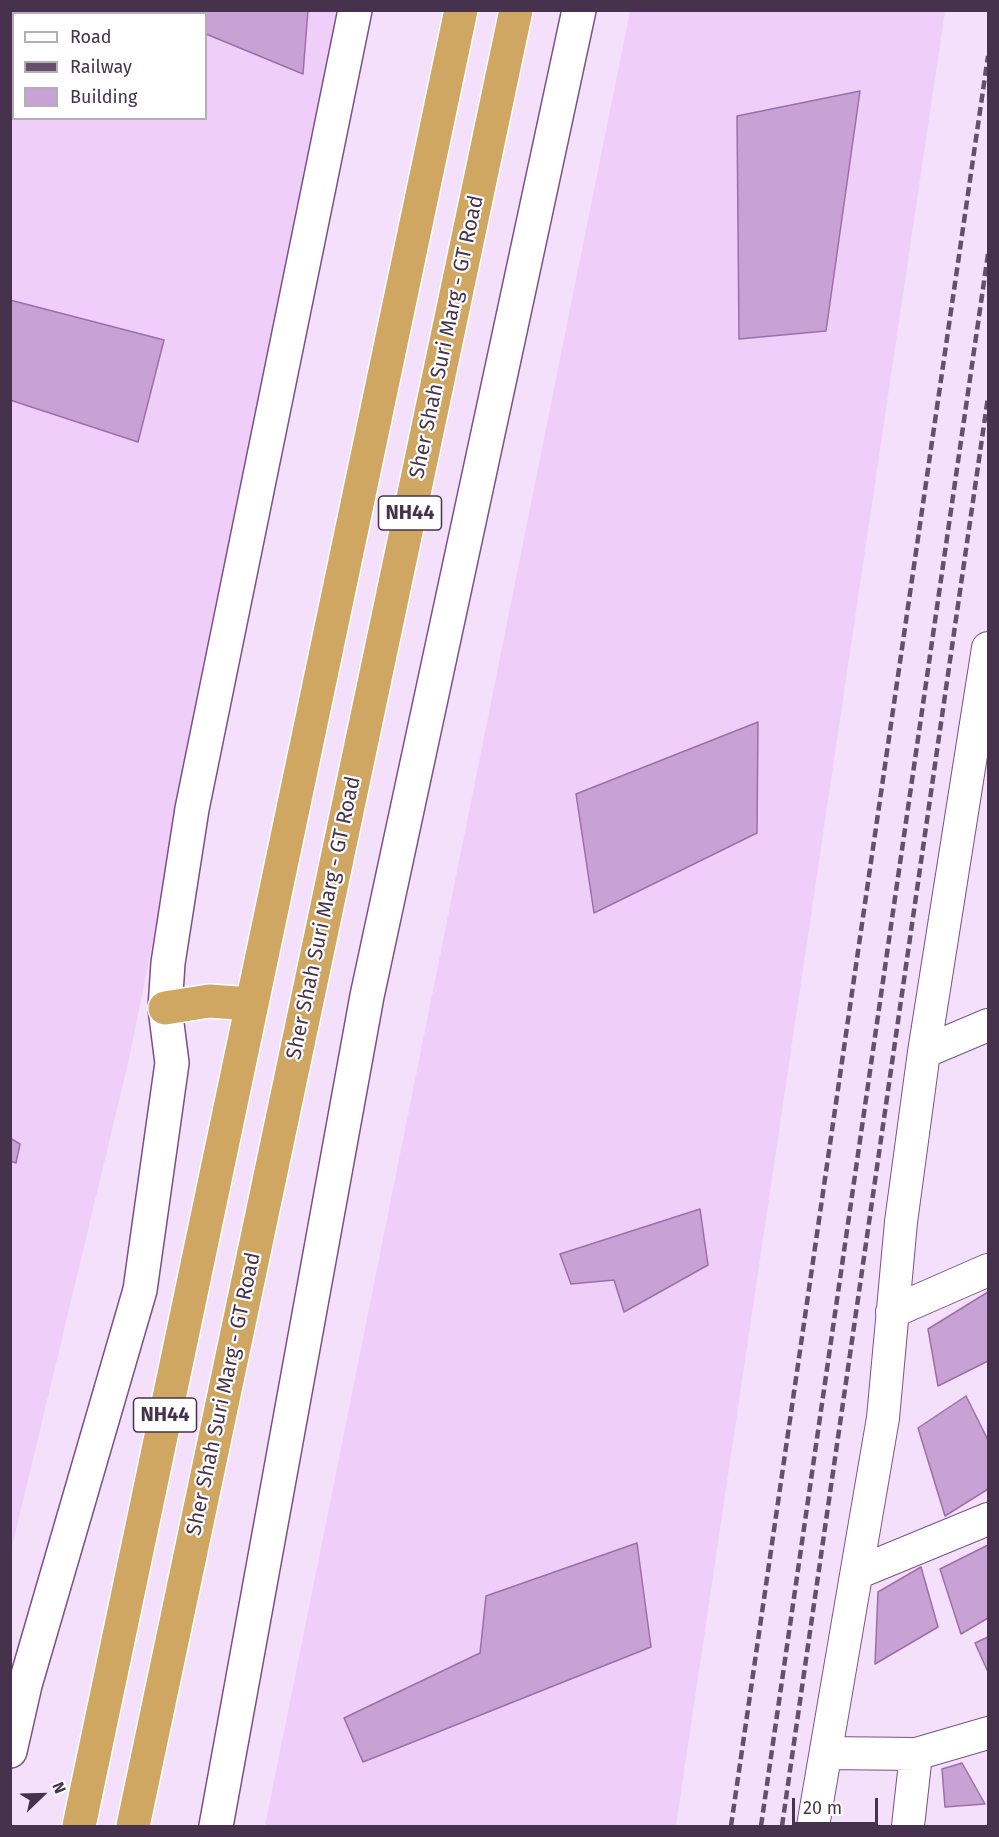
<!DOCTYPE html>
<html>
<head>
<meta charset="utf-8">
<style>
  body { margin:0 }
  #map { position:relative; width:999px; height:1837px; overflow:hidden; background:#f4e0fa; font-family:"Fira Sans",sans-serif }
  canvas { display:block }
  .frame { position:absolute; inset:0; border:12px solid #46324c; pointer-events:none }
  .legend { position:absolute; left:12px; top:12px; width:195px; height:108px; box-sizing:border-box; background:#fff; border:2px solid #b5adb7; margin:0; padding:8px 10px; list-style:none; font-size:18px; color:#46324c }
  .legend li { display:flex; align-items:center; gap:12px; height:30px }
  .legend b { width:30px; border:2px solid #b5adb7 }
  .north { position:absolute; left:12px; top:1765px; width:60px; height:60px; -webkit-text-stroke:4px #fff; paint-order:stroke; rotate:67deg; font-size:16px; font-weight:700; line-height:24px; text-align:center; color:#46324c }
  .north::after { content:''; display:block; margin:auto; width:21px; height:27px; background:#46324c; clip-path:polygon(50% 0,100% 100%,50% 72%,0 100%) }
  .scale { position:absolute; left:792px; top:1798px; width:86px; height:27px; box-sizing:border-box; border:3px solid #46324c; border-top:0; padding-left:8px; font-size:18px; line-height:21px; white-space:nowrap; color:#46324c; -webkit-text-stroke:4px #fff; paint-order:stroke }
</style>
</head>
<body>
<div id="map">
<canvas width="999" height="1837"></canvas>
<div class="frame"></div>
<ul class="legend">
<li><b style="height:8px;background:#fff"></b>Road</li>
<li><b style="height:8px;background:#64506a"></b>Railway</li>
<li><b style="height:16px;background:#c9a2d5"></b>Building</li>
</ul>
<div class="north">N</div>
<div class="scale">20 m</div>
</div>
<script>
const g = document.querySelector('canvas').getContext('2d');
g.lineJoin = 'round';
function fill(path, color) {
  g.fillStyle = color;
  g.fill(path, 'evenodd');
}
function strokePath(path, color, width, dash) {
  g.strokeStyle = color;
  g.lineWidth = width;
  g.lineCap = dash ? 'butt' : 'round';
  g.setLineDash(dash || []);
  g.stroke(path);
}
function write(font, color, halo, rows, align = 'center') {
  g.font = font + ' "Fira Sans",sans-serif';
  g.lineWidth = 4.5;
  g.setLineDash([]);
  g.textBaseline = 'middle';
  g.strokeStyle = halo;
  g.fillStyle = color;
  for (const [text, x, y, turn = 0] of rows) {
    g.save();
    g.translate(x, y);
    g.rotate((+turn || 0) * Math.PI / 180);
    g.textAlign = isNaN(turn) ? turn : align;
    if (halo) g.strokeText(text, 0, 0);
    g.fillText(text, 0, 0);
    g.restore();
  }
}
fill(new Path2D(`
  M11,11h330l-212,1048 -118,492zM14,14h192v104h-192z
  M630,11h315l-269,1815h-411z`), '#efcff9');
const building = new Path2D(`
  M148,10h160l-5,64 -97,-40v-20h-51z
  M860,91l-34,240 -87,8 -2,-223z
  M10,300l154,40 -26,102 -128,-42z
  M758,722l-1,111 -163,80 -18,-119z
  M10,1138l10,6 -4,19 -6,-2z
  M700,1209l8,56 -84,47 -10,-32 -43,4 -11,-30z
  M988,1292v69l-50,25 -10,-57z
  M966,1396l22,44v49l-43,27 -27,-88z
  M637,1543l14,104 -288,115 -19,-44 136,-65 6,-57z
  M988,1545v73l-27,16 -21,-65z
  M921,1567l17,60 -63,37 3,-72z
  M988,1637v35l-13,-29z
  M962,1763l23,41 -40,3 -3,-38z`);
fill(building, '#c9a2d5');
strokePath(building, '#9c6fa9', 1.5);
const street = new Path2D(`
  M924,1052l64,-27
  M892,1312l96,-42
  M857,1573l131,-54
  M826,1753l90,1 72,-21
  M813,1826l70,-408 18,-196 23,-170 64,-404
  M908,1826l8,-72`);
const secondary = new Path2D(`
  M10,1751l15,-66 115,-395 32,-227 -7,-55 3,-45 24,-154 163,-799
  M216,1826l151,-830 212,-986`);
const highway = new Path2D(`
  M165,1008l44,-7 43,3
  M79,1826l382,-1816
  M133,1826l383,-1816`);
strokePath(street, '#7b5088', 34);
strokePath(secondary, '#7b5088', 36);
strokePath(highway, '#fff', 36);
strokePath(street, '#fff', 32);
strokePath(secondary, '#fff', 33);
strokePath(highway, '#d0a663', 33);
strokePath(new Path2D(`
  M731,1826l257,-1770
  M761,1826l227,-1572
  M782,1826l206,-1429`), '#64506a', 4.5, [9, 4.5]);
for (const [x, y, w] of [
  [410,513,63],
  [165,1415,63]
]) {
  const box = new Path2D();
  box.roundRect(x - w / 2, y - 17, w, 34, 4.5);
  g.fillStyle = '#fff';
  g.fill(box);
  strokePath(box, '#46324c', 1.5);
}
write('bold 20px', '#46324c', null, [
  ["NH44",410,513],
  ["NH44",165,1415]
]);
write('21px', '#46324c', '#fff', [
  ["Sher Shah Suri Marg - GT Road",447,337,-78],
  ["Sher Shah Suri Marg - GT Road",324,918,-78],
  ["Sher Shah Suri Marg - GT Road",224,1394,-78]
]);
</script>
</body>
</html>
